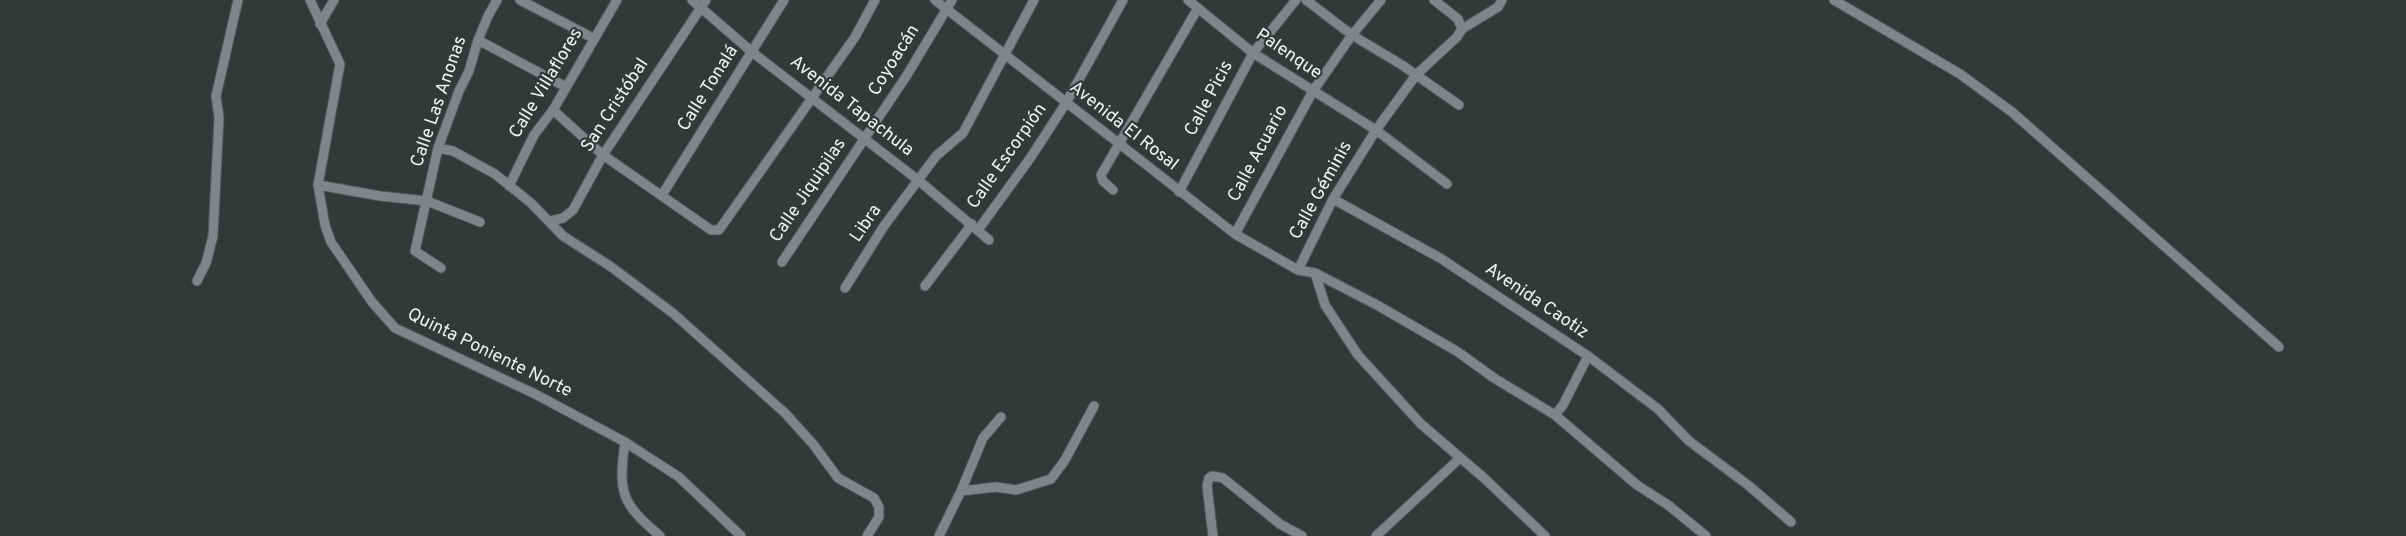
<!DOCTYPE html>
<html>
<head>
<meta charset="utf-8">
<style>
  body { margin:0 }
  canvas { display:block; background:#343839 }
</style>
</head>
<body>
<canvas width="2406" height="536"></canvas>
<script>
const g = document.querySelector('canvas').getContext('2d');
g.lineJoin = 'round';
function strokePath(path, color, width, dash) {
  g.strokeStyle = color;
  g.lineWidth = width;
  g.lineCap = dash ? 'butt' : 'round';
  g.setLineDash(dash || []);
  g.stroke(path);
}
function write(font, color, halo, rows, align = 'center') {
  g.font = font + ' Overpass,sans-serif';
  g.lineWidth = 4.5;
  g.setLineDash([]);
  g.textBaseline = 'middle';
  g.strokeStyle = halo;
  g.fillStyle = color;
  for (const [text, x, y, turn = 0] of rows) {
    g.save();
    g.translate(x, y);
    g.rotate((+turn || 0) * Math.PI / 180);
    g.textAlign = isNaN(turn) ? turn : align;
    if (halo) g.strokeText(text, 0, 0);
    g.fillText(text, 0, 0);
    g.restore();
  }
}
const minor = new Path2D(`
  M310,0l30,64 -22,121 7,40 6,17 41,60 23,26 140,66 90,48 54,35 62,59
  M520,0l73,38
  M692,0l60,52 166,128 71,60
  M935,0l300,234 63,36 17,3 62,32 81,47 36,26 61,37 82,70 31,20 38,31
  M1188,0l65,53 123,77 71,54
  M1306,0l46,35 50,30 57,40
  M1834,0l126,74 52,38 267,235
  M320,24l14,-24
  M1462,29l36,-22 4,-7
  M478,40l88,47
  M553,110l50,45 108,75h8l136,-193 20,-37
  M438,148l15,3 42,23 36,29 32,33 47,30 64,48 111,99 28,31 25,34 36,20 5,9v10l-12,19
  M318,185l62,11 47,5 53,21
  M509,186l25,-51 19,-25 64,-110
  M1113,190l-10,-9 -2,-6 97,-167
  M1179,192l74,-139 43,-53
  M662,195l122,-195
  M1333,199l107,59 148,98 70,53 31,32 59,44 43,37
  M550,221l13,-3 10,-8 30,-55 103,-155
  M978,230l53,-73 35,-54 57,-103
  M1235,234l78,-143 39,-56 29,-35
  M782,262l125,-187 45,-75
  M441,268l-26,-17 23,-103 21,-57 10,-20 9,-31 10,-24 9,-16
  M1298,270l35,-71 43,-69 40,-55 41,-38 5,-8 -4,-10 -24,-19
  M1315,273l10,32 33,50 63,69 63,54 61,58
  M197,281l9,-18 7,-27 6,-118 -3,-22 22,-96
  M925,286l47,-62
  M845,288l39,-62 52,-70 27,-23 71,-133
  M1555,415l8,-10 25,-49
  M625,442c-7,51 -4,61 35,94
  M961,491l35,-4 20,3 35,-11 14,-19 29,-54
  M939,536l22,-45 22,-53 18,-21
  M1213,536l-6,-50 2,-8 3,-2 11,2 57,46 22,12
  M1376,536l83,-77`);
strokePath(minor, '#525658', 11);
strokePath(minor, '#808587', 9);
write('18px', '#f0f2f3', '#343839', [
  ["Palenque",1288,55,34],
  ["Coyoacán",895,61,-58],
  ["Calle Villaflores",547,84,-59],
  ["Calle Tonalá",709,89,-58],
  ["Calle Picis",1210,99,-62],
  ["Calle Las Anonas",440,102,-71],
  ["San Cristóbal",616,106,-57],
  ["Avenida Tapachula",851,107,38],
  ["Avenida El Rosal",1123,127,38],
  ["Calle Acuario",1259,154,-62],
  ["Calle Escorpión",1008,157,-55],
  ["Calle Jiquipilas",809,191,-56],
  ["Calle Géminis",1322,191,-61],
  ["Libra",867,224,-56],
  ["Avenida Caotiz",1536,302,34],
  ["Quinta Poniente Norte",489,354,26]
]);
</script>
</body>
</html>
